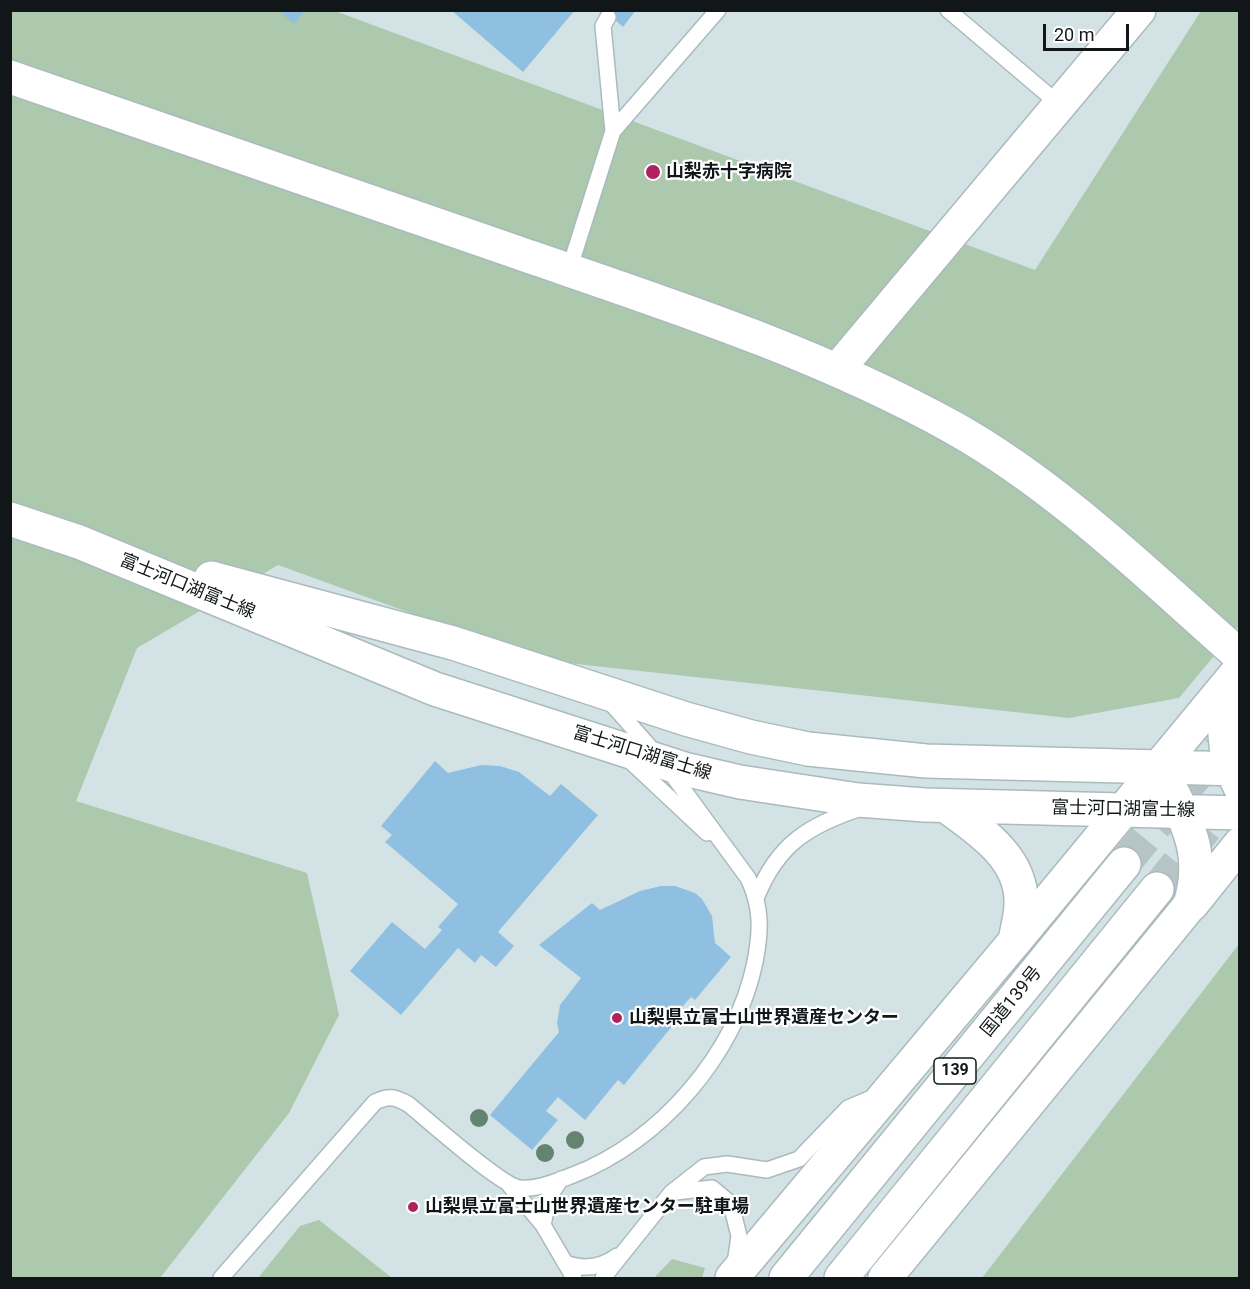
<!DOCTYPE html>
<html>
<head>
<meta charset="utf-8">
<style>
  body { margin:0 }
  #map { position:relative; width:1250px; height:1289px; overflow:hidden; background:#d3e3e5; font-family:Roboto,sans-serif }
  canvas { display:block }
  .frame { position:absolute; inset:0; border:12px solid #111718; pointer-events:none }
  .scale { position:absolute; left:1043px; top:24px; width:86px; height:27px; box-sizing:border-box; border:3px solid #111718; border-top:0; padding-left:8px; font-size:18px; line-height:21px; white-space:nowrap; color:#111718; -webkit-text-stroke:4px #fff; paint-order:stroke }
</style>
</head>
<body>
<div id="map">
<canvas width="1250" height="1289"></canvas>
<div class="frame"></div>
<div class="scale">20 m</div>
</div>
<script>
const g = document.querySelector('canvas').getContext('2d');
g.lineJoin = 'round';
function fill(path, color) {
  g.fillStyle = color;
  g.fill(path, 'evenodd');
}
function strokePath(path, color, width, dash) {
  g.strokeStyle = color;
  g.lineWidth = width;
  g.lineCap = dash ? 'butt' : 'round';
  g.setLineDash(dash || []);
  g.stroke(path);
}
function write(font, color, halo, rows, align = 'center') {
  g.font = font + ' Roboto,"Noto Sans JP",sans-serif';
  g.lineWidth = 4.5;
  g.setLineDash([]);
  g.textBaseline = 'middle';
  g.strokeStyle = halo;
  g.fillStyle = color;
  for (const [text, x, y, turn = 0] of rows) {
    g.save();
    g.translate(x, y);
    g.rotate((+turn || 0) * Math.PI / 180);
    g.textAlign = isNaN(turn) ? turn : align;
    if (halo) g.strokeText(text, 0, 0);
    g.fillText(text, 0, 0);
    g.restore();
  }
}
fill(new Path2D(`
  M10,11h325l700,259 166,-259h38v615l-60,72 -110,20 -529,-58 -262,-95 -141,83 -61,153 231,72 32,142 -50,98 -129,165h-149z
  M1239,944v334h-257z
  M319,1220l73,58h-134l42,-52z
  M672,1259l33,9 -3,10h-48z`), '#acc8ad');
fill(new Path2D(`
  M279,10h26l-11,14z
  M451,10h124l-52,62z
  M604,10h32l-13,17z
  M435,761l13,12 33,-8 19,1 19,6 31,24 11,-12 37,31 -100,117 16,14 -18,21 -15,-12 -6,8 -17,-15 -57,67 -51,-44 42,-49 33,27 17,-19 -4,-3 20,-23 -73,-62 7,-7 -11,-9z
  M675,886l20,7 7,6 10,17 3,27 16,14 -36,43 -4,-3 -17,19 4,3 -54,66 -6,-5 -33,40 -27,-23 -12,14 12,9 -26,30 -42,-35 69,-83 -2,-9 3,-18 21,-27 -42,-33 53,-42 8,7 40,-19 21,-5z`), '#8fc0e1');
strokePath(new Path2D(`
  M1124,864l94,-115
  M1157,889l49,-61`), '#b6c4c6', 33, [33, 16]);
const service = new Path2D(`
  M948,10l112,95
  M608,17l-5,9 10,105
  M569,270l44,-139 105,-121
  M628,759l79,74
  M757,896c21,-52 52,-71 104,-88
  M561,1179l-12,18 -6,28 31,53
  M510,1186l33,39
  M675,1192l37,-4 19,16 8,32 -4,28
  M565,1263c19,7 36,5 52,-7
  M221,1278l154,-176c14,-7 20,-5 33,2 20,16 93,82 112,84 17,2 37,-7 53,-13 87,-33 163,-121 182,-213 6,-31 7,-55 -7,-84l-85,-116 -53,-60
  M603,1278l68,-85 33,-26 23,-3 40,6 32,-11 49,-51 26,-11`);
const tertiary = new Path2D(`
  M10,77c170,59 340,117 509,176 148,51 298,99 435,175 106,60 195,148 286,228
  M838,369l301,-359`);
const secondary = new Path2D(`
  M10,519l69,23 356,147 249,80 56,13 118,18 67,5 315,8
  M211,578l242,65 233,76 65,18 57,12 118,12 314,8
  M1234,682c-13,37 -13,70 6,105
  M1174,795c19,40 29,66 16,110
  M946,806c33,24 77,52 75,98 0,12 -4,25 -6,37
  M1192,904l48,-60
  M1015,941l225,-272`);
const trunk = new Path2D(`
  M732,1278l283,-337
  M786,1278l338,-414
  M841,1278l316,-389
  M885,1278l305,-373`);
strokePath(service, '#abbabd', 18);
strokePath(tertiary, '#abbabd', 36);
strokePath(secondary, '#abbabd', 36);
strokePath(trunk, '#abbabd', 36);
strokePath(service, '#fff', 15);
strokePath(tertiary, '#fff', 33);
strokePath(secondary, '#fff', 33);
strokePath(trunk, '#fff', 33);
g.fillStyle = '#648471';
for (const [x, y] of [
  [479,1118],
  [575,1140],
  [545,1153]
]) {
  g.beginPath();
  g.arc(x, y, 9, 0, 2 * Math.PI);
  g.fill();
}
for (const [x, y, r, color] of [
  [653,172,8,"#af225f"],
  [617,1018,6,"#af225f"],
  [413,1207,6,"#af225f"]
]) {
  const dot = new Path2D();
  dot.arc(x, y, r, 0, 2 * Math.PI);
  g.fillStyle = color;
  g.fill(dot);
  strokePath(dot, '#fff', 2);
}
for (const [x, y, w] of [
  [955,1071,42]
]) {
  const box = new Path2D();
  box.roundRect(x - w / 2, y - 13, w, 26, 4.5);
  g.fillStyle = '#fff';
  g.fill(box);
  strokePath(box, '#111718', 1.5);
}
write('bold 16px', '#111718', null, [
  ["139",955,1071]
]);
write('bold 18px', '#111718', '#fff', [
  ["山梨赤十字病院",666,172],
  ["山梨県立富士山世界遺産センター",629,1018],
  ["山梨県立富士山世界遺産センター駐車場",425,1207]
], 'left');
write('18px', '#111718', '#fff', [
  ["富士河口湖富士線",187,587,22],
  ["富士河口湖富士線",642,754,17],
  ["富士河口湖富士線",1123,810,1],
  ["国道139号",1012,1002,-51]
]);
</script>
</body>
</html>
